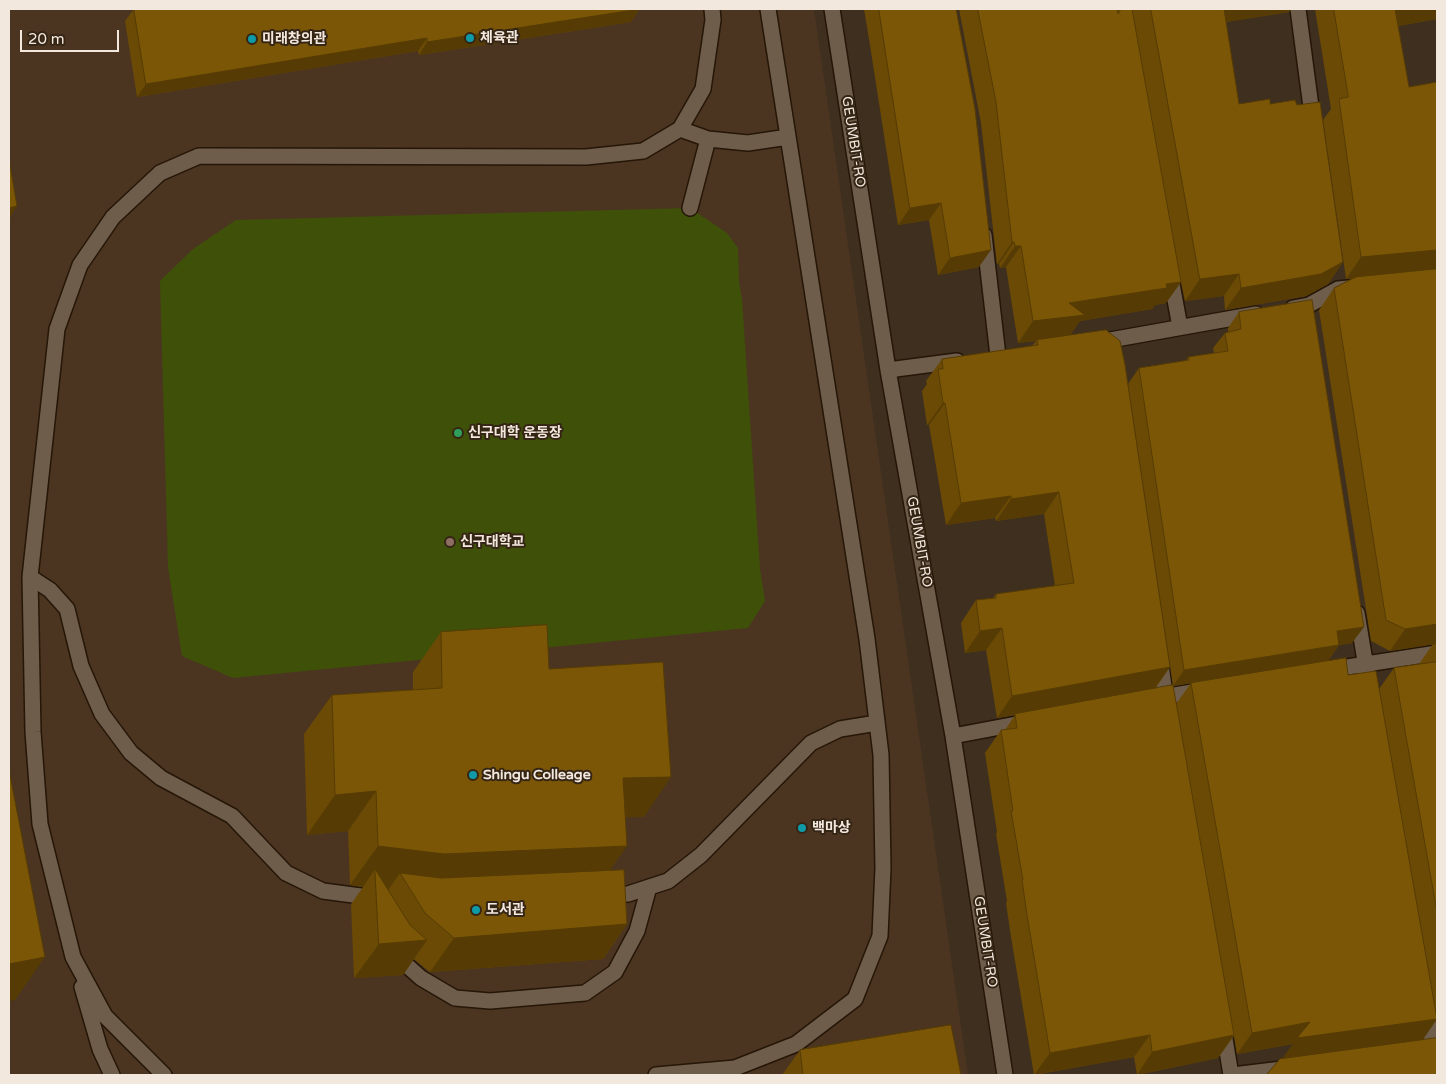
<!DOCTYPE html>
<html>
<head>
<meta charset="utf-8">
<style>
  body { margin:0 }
  #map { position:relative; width:1446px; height:1084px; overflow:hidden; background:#3f2f1f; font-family:"Varela Round",sans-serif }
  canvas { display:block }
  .frame { position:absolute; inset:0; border:10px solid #f3e8de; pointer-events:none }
  .scale { position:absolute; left:20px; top:30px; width:99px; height:22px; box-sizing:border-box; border:2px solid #f3e8de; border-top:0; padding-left:6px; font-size:15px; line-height:18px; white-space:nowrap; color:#f3e8de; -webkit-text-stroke:4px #352515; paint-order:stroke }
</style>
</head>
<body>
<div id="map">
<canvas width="1446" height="1084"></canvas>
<div class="frame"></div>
<div class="scale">20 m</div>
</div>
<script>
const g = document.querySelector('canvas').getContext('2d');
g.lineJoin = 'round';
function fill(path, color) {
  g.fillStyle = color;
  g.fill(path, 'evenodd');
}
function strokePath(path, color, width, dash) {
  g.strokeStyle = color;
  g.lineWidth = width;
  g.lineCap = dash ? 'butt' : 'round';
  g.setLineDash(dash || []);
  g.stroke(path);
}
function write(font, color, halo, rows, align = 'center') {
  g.font = font + ' "Varela Round","Noto Sans KR",sans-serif';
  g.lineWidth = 4;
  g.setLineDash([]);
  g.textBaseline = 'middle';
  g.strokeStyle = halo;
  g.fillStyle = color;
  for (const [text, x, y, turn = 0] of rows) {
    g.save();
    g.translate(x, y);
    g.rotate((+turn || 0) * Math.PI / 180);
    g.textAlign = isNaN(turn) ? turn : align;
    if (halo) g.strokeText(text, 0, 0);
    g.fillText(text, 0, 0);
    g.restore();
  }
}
fill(new Path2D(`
  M9,9h805l154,1066h-959z`), '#4b3521');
fill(new Path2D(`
  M690,208l37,25 11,15 1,34 3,17 18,270 5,32 -17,27 -515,50 -51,-22 -14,-89 -8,-286 33,-32 43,-29z`), '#3f5109');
const minor = new Path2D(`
  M832,9l56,361 65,366 52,339
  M1298,9l15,113
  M680,129l28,10 40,4 40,-6
  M690,208l18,-69
  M984,235l14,121
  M1170,273l10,54
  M1293,308l16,-3 29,-16 11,-1
  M1099,342l157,-28
  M888,370l69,-9
  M30,577l20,13 17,19 14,57 21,48 29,39 30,25 71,38 54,57 37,18 53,7
  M1357,613l13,78
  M1160,658l7,49
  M1328,670l109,-17
  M1157,698l47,-8
  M953,736l74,-14
  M606,895l22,-1 40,-13 33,-26 110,-112 29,-14 37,-6
  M394,954l27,24 34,20 35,3 95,-8 30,-21 22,-41 12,-44
  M82,987l18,62 12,26
  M1426,1009l11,64
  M1223,1027l8,48
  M164,1075l-59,-59 -32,-59 -33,-133 -7,-92 -3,-155 27,-248 23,-64 33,-48 47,-44 39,-17 387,1 57,-6 37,-22 23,-40 10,-69 -1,-11
  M656,1075l79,-7 61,-24 59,-45 25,-63 3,-68 -2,-113 -14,-116 -99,-630
  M1233,1075l57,-7`);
strokePath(minor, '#251607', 18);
strokePath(minor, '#6f5d4c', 15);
fill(new Path2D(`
  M134,9l497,13 -212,33 -1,-4 -281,46 -12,-76z
  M864,9h92l23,258 -41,8 -9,-55 -31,5 -29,-186z
  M959,9h332l-2,3 -63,10 13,82h31l27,1 46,157 -15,22 -22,12 -81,14 -1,-14 -39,5 -4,-19 -15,21 -11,2 -3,4 -72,12 -10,14 100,332 -15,22 18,-3 -45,-302 11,-16 47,-7 2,-4 26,-4 -1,-5 12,-15 3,-1v-4l11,-16 113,331 -13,2 -11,16 20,14 89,344 -15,21 -139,18 10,-14 -56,10 -3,-18 -16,22 -81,17 -3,-18 -100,18 -23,-138 -5,-34 1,-2 -11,-67 1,-2 -12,-79 16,-23h4l10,-15 -18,3 -11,-68 -21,3 -4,-30 15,-23 17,-2 3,-4 59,-8 -11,-72 -48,7 -1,-3 -49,7 -17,-100h-2l-5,-34 5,-7 -1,-3 16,-22 90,-13 4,-5 -18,2 -12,-76 -6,1 -1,-4h-2l-16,-141zM1191,683l-15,21 -3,-18z
  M1315,9h122v10l-39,7 11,61 28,-5v938l-58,-331 15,-21 25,-4 14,-20 -43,7 -19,-10 -52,-331 15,-22 19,-10 -7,1 -23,-159 8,-11z
  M441,632l108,37 95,148h-19l-15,54 17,53 -24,35 -173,13 -16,-13 -11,16 -49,3 -3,-74 12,-17 -13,-2 -2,-54 -41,4 -3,-101 28,-39 81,-5v-18z
  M800,1050l161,25h-179z`), '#6a4a05');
fill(new Path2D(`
  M640,9l-9,13 -212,33 8,-13z
  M1220,9h71l-2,3 -81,13z
  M1394,9h43v10l-57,10z
  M427,38l-9,13 -281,46 9,-13z
  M941,203l-12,17 -31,5 12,-17z
  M17,206l-8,13v-11z
  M1012,242h2l-15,22h-2z
  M1015,246h6l-15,21 -6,1z
  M991,250l-12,17 -41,8 12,-17z
  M1437,250v21l-91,8 15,-22z
  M1343,262l-15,22 -22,12 -81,14 16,-22z
  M1239,274l-15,22 -39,5 15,-22z
  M1181,282l-15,21 -11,2 -3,4 -72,12 -11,15 -32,4 -1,1 -18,2 15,-22 36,-18 97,-19z
  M943,403h2l-16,22h-2z
  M1059,492l-15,22 -48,7 15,-22z
  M1011,496l-16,22 -49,7 15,-22z
  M1437,624v20h-1l-46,7 15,-22z
  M1364,627l-12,16 -26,4 11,-16z
  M1002,628l-16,22 -21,3 15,-22z
  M1339,645l-11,16 -155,25 11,-16z
  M1170,667l-16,22 -157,29 15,-22z
  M671,777l-27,40 -49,1 28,-40z
  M376,791l-28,40 -41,4 28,-40z
  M378,846h249l-28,40 -183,8 -16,-21 -12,17 -13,-21 -12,18 -13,-2z
  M627,924l-24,35 -173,13 24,-34z
  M427,940l-24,35 -49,3 25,-34z
  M45,957l-30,43 -6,1v-37z
  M1437,1019l-15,22 -140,18 11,-15 -56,10 15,-21 58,-11z
  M1150,1035l-16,22 -100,18 16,-22z
  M1234,1035l-16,23 -81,17 15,-23z`), '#563c04');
const building = new Path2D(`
  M134,9h506l-213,33v-4l-281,46z
  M879,9h77l19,100 16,141 -41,8 -9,-55 -31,5z
  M978,9h139l1,5 3,-5h11l49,273 -15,2 1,4 -98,15 16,12 -52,6 -12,-75h-6l-1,-4h-2l-16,-140z
  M1151,9h73l15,95 31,-5v5l25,-4 2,5 23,-3 23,160 -22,12 -80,14 -2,-14 -39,5z
  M1334,9h61l14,78 28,-5v168l-76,7 -22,-158 9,-2z
  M9,159l8,47 -8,2z
  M1437,269v355l-32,5 -19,-9 -52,-332 22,-11z
  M1312,300l52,327 -27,4 2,14 -155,25 -45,-302 50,-8 -1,-3 40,-6 -3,-18 16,-4 -2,-17z
  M1106,330l14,11 5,24 45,302 -158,29 -10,-68 -22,3 -4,-31 20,-2v-4l78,-11 -15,-91 -48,7v-3l-50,7 -16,-100h-2l-5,-34h5l-1,-10 96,-14 -1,-5z
  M547,625l2,44 114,-7 8,115 -48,1 4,68 -183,8 -66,-8 -2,-55 -41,4 -3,-100 110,-7 -1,-56z
  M1346,658l2,17 28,-4 61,348 -140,19 13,-16 -58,11 -61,-350z
  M1437,662v250l-43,-244z
  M1173,685l61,350 -82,17 -2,-17 -100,18 -23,-138 -5,-35h1l-12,-69h2l-12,-81 16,-2 -2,-14z
  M9,770l36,187 -36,7z
  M375,869l35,56 17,15 -48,4z
  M624,870l3,54 -173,14 -29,-25 -25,-40 41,5z
  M951,1025l10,50h-158l-3,-25z
  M1437,1038v37h-171l14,-16z`);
fill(building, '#7b5606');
strokePath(building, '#563c04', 1);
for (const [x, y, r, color] of [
  [470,38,5,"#0f9aa8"],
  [252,39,5,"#0f9aa8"],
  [458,433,5,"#2e9e5b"],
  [450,542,5,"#8d6e63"],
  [473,775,5,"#0f9aa8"],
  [802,828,5,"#0f9aa8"],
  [476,910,5,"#0f9aa8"]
]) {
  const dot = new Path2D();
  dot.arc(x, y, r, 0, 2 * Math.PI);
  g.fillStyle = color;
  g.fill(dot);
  strokePath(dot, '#352515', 2);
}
write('bold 14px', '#f3e8de', '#352515', [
  ["체육관",480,38],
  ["미래창의관",262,39],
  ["신구대학 운동장",468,433],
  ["신구대학교",460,542],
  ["Shingu Colleage",483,775],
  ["백마상",812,828],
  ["도서관",486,910]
], 'left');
write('14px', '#f3e8de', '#352515', [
  ["GEUMBIT-RO",853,142,81],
  ["GEUMBIT-RO",919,542,80],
  ["GEUMBIT-RO",985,942,81]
]);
</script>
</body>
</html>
